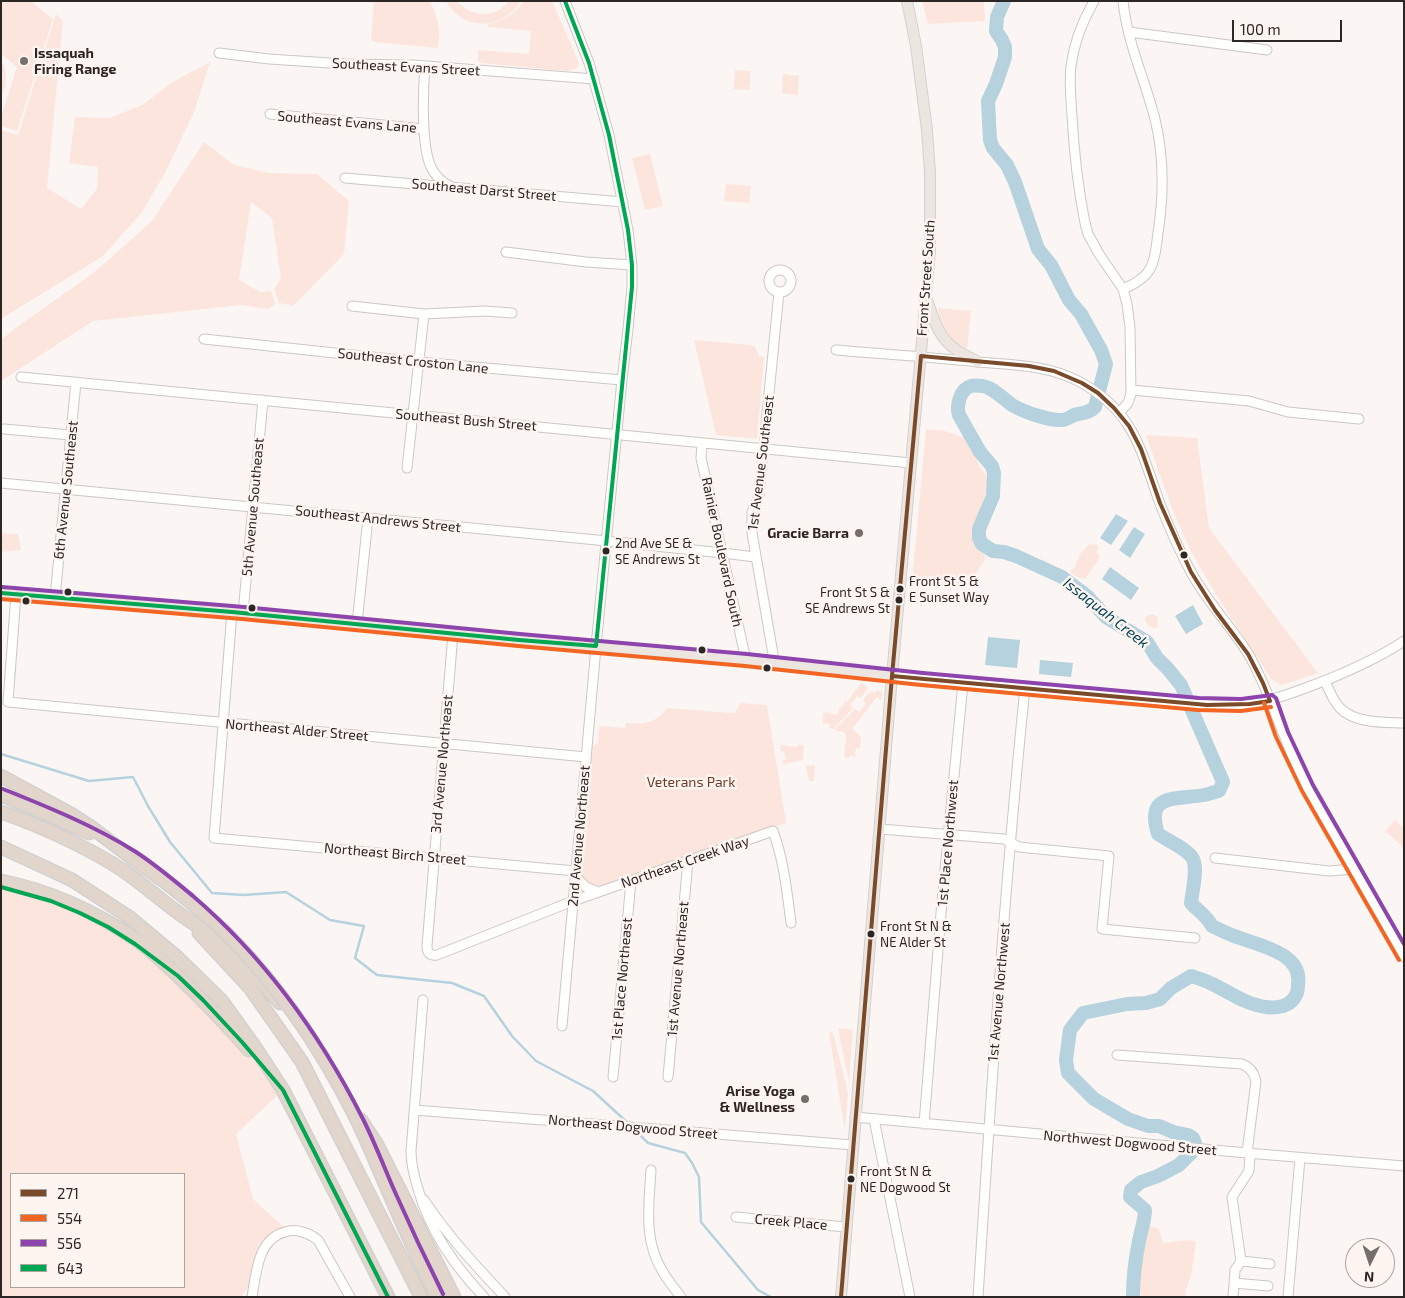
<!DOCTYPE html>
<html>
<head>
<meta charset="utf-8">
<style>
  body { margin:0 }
  #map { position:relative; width:1405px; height:1298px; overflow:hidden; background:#fbf6f4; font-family:"Exo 2",sans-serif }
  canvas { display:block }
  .frame { position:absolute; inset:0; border:2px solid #2c2725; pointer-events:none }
  .legend { position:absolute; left:10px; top:1173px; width:175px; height:115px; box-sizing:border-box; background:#fef5f1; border:1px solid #aaa39f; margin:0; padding:6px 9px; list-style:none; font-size:15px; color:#2c2725 }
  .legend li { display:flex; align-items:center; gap:10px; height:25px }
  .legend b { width:25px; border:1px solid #aaa39f }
  .north { position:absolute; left:1345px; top:1238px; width:50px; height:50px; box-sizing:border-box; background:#fef5f1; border:1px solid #aaa39f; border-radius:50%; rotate:184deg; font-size:14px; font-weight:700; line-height:20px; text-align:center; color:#2c2725 }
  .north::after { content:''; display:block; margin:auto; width:18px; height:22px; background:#746f6d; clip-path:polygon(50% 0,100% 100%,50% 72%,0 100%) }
  .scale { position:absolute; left:1232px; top:20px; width:110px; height:22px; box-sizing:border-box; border:2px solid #2c2725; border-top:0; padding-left:6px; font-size:15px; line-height:18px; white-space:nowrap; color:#2c2725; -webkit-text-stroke:4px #fef5f1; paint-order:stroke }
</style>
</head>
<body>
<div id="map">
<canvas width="1405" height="1298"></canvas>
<div class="frame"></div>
<ul class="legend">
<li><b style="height:6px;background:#7a4b2a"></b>271</li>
<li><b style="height:6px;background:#f26522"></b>554</li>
<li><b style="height:6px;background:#8e44ad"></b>556</li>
<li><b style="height:6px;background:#00a651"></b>643</li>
</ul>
<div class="north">N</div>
<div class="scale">100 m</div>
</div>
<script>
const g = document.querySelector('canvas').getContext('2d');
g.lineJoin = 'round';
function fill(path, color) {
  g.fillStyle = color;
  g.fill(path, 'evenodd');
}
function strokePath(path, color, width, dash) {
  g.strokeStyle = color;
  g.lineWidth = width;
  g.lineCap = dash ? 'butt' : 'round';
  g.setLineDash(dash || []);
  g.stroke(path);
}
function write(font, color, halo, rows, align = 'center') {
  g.font = font + ' "Exo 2",sans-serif';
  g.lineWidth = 5;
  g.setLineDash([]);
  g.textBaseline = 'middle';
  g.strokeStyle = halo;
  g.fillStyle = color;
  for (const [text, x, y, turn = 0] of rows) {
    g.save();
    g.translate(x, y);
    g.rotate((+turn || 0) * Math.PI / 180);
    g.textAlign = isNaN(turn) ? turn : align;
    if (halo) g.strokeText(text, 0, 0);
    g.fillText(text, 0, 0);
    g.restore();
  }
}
fill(new Path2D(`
  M1,1h30l22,18 -36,112 -16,-5v-9l16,-50 -16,-13v-7l2,-2 -2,-4z
  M374,1h56c8,17 11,28 8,47l-64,-6 -3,-3z
  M446,1h10l13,10 11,3h6l12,-3 12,-10h11c-17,29 -59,31 -75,0z
  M524,1h28l27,62 -2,5 -10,3 -85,-8 -4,-2v-11l51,4 2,-23 -43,-4v-3c15,-3 27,-10 36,-23z
  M922,1h62l1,20 -57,3z
  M56,14l7,7 -16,167 34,21 16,-20 1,-22 -29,-4 6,-46 35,1 32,-13 34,-25 34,-18 -16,50 -29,61 -23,39 -39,44 -102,63v-189l17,5z
  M1,60c8,12 5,26 0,38z
  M735,70l16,1 -2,19 -15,-1z
  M783,74l16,2 -1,19 -16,-2z
  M204,142l30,23 35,8 48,1 32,27 -5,53 -51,52 -14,-3 -5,-14 7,-10 -9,-61 -21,-16 -12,78 21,12 11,-1 4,13 -7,5 -26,-4 -149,16 -92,60v-41l13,-11 81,-57 57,-51z
  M650,154l13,52 -18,4 -13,-52z
  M726,184l25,2 -2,17 -25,-2z
  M938,308l33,3 -4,38c-19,-10 -25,-20 -29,-41z
  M694,340l57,5 4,2 4,9 5,1 -7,82 -41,-4z
  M926,429l19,2 23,8 8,18 3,9 7,9 2,11 -14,44 -1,10 4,9 7,5 1,5c-5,9 -11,19 -21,24 -9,5 -40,0 -52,-1z
  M1146,435l51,3 12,90 109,145 -36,12 -10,-5c-27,-42 -56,-83 -80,-127 -19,-38 -32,-78 -46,-118z
  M1,533l17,1 3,16 -20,2z
  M1089,544l8,1 2,3 -3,5 3,3v3l-14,20 -5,-1 -9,-5v-3l4,-3 5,-13z
  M1153,614l5,4 -1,9 -3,1 -5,-1 -4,-7v-3z
  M861,683l7,5 -8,10 -3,-2 -7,9 3,3 -20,21 -4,-1 1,-4 -7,-1v-9l3,-2 10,3 2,-1 1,-6h2l3,-3v-4l3,1z
  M877,690l5,2v9l-5,-4 -25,32 9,8 -1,11h-4l-1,6 2,3 -8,-1v2l-5,-1 2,-21 -2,-4 -10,-2 21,-21 4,3 7,-9 -3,-3 6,-8 1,1 2,-1 2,1z
  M740,703l27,2 19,118 -144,52 -43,13 -9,-1 -10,-13 12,-128 6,-3 1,-17 26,2 1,-5c20,1 29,1 41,-15l64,5h4z
  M780,745l18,2 1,-2h5l-1,15 -20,4 -1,-3 4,-2 -2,-8 -3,1z
  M815,765l-1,16h-5l-3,-15z
  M1395,820l9,8 -1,19 -18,-16z
  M1,887l26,7 24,7 44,19 40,24 107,98 41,48 -47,44 17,65 35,32 -18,8 -14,37 -15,21h-240zM11,1174h173v113h-173z
  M838,1028l15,2 -4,52z
  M829,1032l4,1 15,60 -3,33h-1z
  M1150,1226l9,3 4,14 24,-3 9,2 -5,34 -6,16 1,5h-45c-4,-27 1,-46 9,-71z`), '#fce5dd');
fill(new Path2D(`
  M1116,514l12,7 -17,24 -11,-7z
  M1134,527l11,7 -15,24 -11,-8z
  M1110,567l29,21 -8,12 -29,-21z
  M1193,605l10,19 -17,10 -11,-18z
  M988,637l32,3 -3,28 -32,-3z
  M1040,660l33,3 -2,14 -32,-3z`), '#b5d2de');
strokePath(new Path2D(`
  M1,754l88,27 44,-4 15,29 22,36 42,51 32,2 42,-3 44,28 34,6 -9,32 22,17 75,8 32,13 28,40 24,25 57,30 36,33
  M635,1130l13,13 37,10 7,10 7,14 2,45 57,68 13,7`), '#b5d2de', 2.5);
strokePath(new Path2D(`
  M1004,1l-7,16 -1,14 6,9 3,7v10l-9,27 -8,17 2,39 3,8 14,17 8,17 23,67 13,16 18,35 12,14 20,36 5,14 -11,43c-5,6 -14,6 -21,8 -3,2 -7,4 -11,5 -14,1 -39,-8 -51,-15 -10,-7 -17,-16 -29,-19 -3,0 -9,-1 -12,0 -11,3 -15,20 -12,29l21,37 12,14 2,7 -1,23 -14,33v9l3,6 11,7 11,1 12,4 46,21 25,19 19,21 41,25 10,16 11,11 13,16 42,97 -4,9c-5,1 -10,3 -15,4 -28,5 -59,-3 -46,39 9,6 31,16 35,25 5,10 -1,33 -2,44 8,9 15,12 21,23 8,4 16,8 25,11 21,8 66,16 61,47 0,3 0,8 -2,11 -5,11 -19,14 -30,12 -20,-2 -38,-16 -56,-24 -6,-3 -13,-5 -19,-7l-20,12 -11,11 -14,4 -19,1 -44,9 -13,17 -4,30 2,13 26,26 34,20 20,7h11l14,6 15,3 5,3 2,5 -1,7 -15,15 -21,11 -17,6 -10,8 -1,7 15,13c0,11 -4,20 -6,31 -4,19 -6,37 -6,56`), '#b5d2de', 14);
const minor = new Path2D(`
  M1094,1c-12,21 -20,41 -23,65 -2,16 0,34 1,50 2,36 6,72 13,107l3,11 11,20 24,35 4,15 3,23 1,67 -3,9 -9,10
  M1123,1c4,41 22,79 32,118 9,37 9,75 3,114 -4,31 -4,43 -35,56
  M1129,32l138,18
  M219,53l50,6 76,5 68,1 181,14
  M425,66c-2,24 -4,80 6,101 4,9 11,15 19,19
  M270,114l154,15
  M345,178l278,24
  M506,252l80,10 46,3
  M769 281a11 11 0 1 1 22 0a11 11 0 1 1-22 0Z
  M352,306l72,8 61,-3 27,2
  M204,339l215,23 203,18
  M836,350c47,4 94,7 142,12 35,3 71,3 102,20 54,30 60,66 79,119 9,24 20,49 32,71 16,30 40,54 58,83 21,37 33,80 51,118 11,25 26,49 40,72 21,38 43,75 64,112
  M21,377l890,86
  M1132,390l117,11 39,11 71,7
  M4,429l67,6
  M702,443l-1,15 45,202
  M407,468l17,-154
  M1,483l596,57 126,13 32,4
  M16,594l-8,108 578,55
  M55,597l21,-215
  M232,612l-18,226 361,33
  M243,613l20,-213
  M357,624l11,-106
  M453,634l-26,312c0,7 3,10 10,9l136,-54 200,-70c11,30 14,61 18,92
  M772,663l1,-9 -21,-121v-21l4,-8 3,-9 20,-203
  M892,676l307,28c17,1 36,3 53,0 17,-3 32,-8 48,-14 36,-13 72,-28 104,-49
  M1325,681c4,9 8,20 15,27 16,16 44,14 64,15
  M880,829l124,10 15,8 90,9 -7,73 93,9
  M1215,858l114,13 24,-2
  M575,876l11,11 12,5
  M423,1000l-12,151c0,13 3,25 7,38 12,42 36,76 66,108
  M562,1026l35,-390 25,-256 6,-51 4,-42v-22l-4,-35 -19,-95 -20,-72 -24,-62
  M1117,1055l125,9c8,3 12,8 14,17l-9,72
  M613,1077l18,-196
  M668,1077l20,-216
  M414,1110l154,12 285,23
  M855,1117l392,36 157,13
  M874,1119l36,178
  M924,1124l18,-223 21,-218
  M651,1170c-2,34 -8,71 12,102 5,9 12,17 18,25
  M424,1200c23,35 52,66 81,97
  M736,1217l110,10
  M1241,1261l29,3
  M1234,1283l34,3
  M252,1297c4,-24 6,-58 33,-65 11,-4 24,1 33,8l32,57
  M978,1297c13,-203 26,-406 47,-609
  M1233,1297l2,-27 6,-9 -9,-64 17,-26 1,-17
  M1288,1297l12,-139`);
const major = new Path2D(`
  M927,300c6,17 11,37 27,48 7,6 16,9 24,14
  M1,593l242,20 276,27 227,20 146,16
  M841,1297l51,-621 38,-425v-78l-3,-43 -11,-84 -9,-45`);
const highway = new Path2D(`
  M1,776l70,38 20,13 29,22 49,36
  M1,795l51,21 37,17
  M1,812c42,15 82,33 120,57 22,15 42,33 63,48 11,8 24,15 35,23 22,18 42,42 61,63
  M1,847l71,33 57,37 48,40 44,43 36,50 26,40 105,207
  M1,881c49,10 95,31 136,59 16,11 29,25 43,38 24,23 47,47 69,72
  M199,933l51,55 52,74 119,235
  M361,1120l15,23 78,154
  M431,1285l6,12`);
strokePath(minor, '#ccc7c5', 11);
strokePath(major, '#d3d1cf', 12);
strokePath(highway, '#d3d1cf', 15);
strokePath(minor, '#fefefd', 9);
strokePath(major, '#ede6e0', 10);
strokePath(highway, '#e1d5cc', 12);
const highwayBridge = new Path2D(`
  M169,885c20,16 40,32 58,49 52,52 93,113 126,178 14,27 25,56 37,83 13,30 26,60 41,90`);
strokePath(highwayBridge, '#d3d1cf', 15, []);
strokePath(highwayBridge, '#e1d5cc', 12);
strokePath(new Path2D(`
  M921,356l108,10 25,5 28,12 16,10 16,15 15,18 12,23 19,54 31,69 24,38 33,44 15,29 7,18
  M892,676l315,29 43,-1 20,-3
  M841,1297l51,-621 29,-320`), '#7a4b2a', 4);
strokePath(new Path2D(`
  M1,599l241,20 276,27 227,20 176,19 277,25 43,1 30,-4
  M1264,703l12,34 26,54 97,169`), '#f26522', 4);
strokePath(new Path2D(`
  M2,587l242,20 276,27 227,20 176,19 276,25 42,1 31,-4 4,3 12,34 25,53 91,159
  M3,789c45,18 92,37 133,63 20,13 39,29 57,44 72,62 127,138 170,223 12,24 21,48 32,73 15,34 31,68 48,102`), '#8e44ad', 4);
strokePath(new Path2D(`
  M1,593l231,19 287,28 77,6 36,-359v-22l-4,-35 -19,-95 -20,-72 -24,-62
  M1,887l50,14 29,12 28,14 27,17 43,32 25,24 39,42 41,48 105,207`), '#00a651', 4);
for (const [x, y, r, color] of [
  [24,61,5,"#746f6d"],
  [859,533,5,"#746f6d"],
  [606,551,4.5,"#2c2725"],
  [1184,555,4.5,"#2c2725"],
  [900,589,4.5,"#2c2725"],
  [68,592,4.5,"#2c2725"],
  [899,600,4.5,"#2c2725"],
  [26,601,4.5,"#2c2725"],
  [252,608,4.5,"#2c2725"],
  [702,650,4.5,"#2c2725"],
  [767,668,4.5,"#2c2725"],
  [871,934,4.5,"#2c2725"],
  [805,1099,5,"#746f6d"],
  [851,1179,4.5,"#2c2725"]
]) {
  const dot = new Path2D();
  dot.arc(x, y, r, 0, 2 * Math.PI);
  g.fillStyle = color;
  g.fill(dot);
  strokePath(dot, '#fef5f1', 2);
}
write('13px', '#2c2725', '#fef5f1', [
  ["2nd Ave SE &",615,544],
  ["SE Andrews St",615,560],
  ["Front St S &",909,582],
  ["E Sunset Way",909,598],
  ["Front St S &",890,593,"right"],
  ["SE Andrews St",890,609,"right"],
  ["Front St N &",880,927],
  ["NE Alder St",880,943],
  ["Front St N &",860,1172],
  ["NE Dogwood St",860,1188]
], 'left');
write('bold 14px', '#2c2725', '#fef5f1', [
  ["Issaquah",34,53,"left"],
  ["Firing Range",34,69,"left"],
  ["Gracie Barra",849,533],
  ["Arise Yoga",795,1091],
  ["& Wellness",795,1107]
], 'right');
write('14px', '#2c2725', '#fef5f1', [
  ["Southeast Evans Street",406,67,3],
  ["Southeast Evans Lane",347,122,5],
  ["Southeast Darst Street",484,190,5],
  ["Front Street South",926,278,-86],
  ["Southeast Croston Lane",413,361,6],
  ["Southeast Bush Street",466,420,5],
  ["1st Avenue Southeast",761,463,-83],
  ["6th Avenue Southeast",66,490,-84],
  ["5th Avenue Southeast",253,507,-85],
  ["Southeast Andrews Street",378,519,6],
  ["Rainier Boulevard South",722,552,78],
  ["Northeast Alder Street",297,730,5],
  ["3rd Avenue Northeast",442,764,-85],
  ["2nd Avenue Northeast",579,836,-85],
  ["1st Place Northwest",948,843,-85],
  ["Northeast Birch Street",395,854,5],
  ["Northeast Creek Way",685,862,-19],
  ["1st Avenue Northeast",678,969,-85],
  ["1st Place Northeast",622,979,-85],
  ["1st Avenue Northwest",999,992,-85],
  ["Northeast Dogwood Street",633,1127,5],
  ["Northwest Dogwood Street",1130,1143,5],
  ["Creek Place",791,1222,5]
]);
write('14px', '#713b26', '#fef5f1', [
  ["Veterans Park",691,782]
]);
write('italic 15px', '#054659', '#fef5f1', [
  ["Issaquah Creek",1106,613,38]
]);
</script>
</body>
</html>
